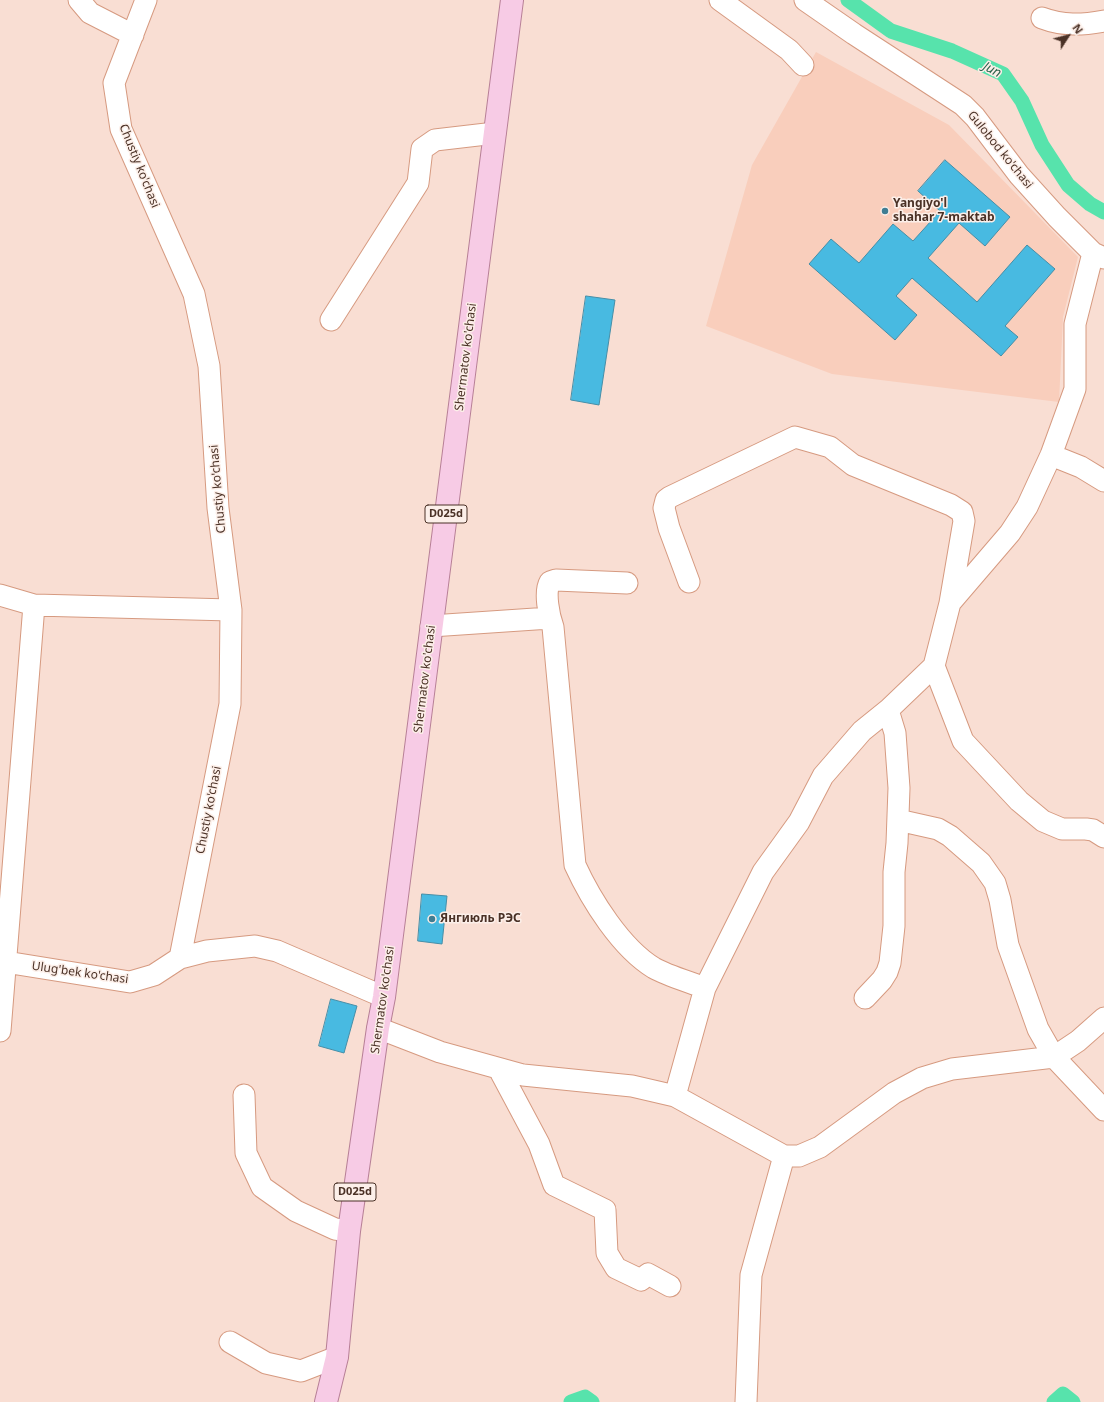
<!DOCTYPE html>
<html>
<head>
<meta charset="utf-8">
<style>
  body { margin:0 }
  #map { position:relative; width:1104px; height:1402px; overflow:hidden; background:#f9ded3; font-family:"Noto Sans",sans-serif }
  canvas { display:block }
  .north { position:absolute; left:1048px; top:16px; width:40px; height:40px; -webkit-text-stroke:3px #fcefe9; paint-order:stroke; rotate:54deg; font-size:11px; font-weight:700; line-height:16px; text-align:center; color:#4a3126 }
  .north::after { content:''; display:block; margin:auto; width:14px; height:18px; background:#4a3126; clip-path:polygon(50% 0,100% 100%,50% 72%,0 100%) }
</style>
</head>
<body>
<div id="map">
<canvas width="1104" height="1402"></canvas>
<div class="north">N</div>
</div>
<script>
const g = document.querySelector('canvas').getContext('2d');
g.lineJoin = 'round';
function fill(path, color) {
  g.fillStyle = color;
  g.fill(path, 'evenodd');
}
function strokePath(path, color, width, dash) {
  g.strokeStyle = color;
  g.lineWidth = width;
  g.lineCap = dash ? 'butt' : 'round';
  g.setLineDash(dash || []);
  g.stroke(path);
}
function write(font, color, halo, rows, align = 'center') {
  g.font = font + ' "Noto Sans",sans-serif';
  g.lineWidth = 3;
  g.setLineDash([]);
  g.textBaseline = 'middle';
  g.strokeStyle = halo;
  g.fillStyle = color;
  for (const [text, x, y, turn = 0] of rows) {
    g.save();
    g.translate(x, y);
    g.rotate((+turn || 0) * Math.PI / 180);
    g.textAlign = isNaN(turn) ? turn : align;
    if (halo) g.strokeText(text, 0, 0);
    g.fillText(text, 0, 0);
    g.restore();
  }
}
fill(new Path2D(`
  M816,52l133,73 129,132 -15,60 -4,85 -227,-28 -126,-48 46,-161z`), '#f9cebc');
strokePath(new Path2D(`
  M848,0l43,31 61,20 51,23 19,27 20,44 26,40 22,19 14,8
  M571,1402l14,-5 7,5
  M1054,1402l9,-8 10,8`), '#57e3ac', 15);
const building = new Path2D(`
  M945,160l65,57 -25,29 -26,-23 -31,35 49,44 50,-57 28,24 -50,57 13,11 -17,19 -89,-78 -16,18 21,19 -22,25 -86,-76 22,-25 28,24 34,-39 20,17 27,-30 -22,-20z
  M586,296l29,4 -16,105 -28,-5z
  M422,894l25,2 -5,48 -24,-3z
  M331,999l26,7 -13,47 -25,-7z`);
fill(building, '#48bae1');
strokePath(building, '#468ea7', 1);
const minor = new Path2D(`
  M79,0l11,13 43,22
  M146,0l-32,83 7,46 73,165 15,72 9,142 13,102 -1,94 -50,254
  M720,0l69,50 14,15
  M805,0l49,34 109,71 12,12 44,58 38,42 36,36 11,5
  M1042,18c21,8 40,7 62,3
  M331,320l87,-137 4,-34 13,-9 60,-7
  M1051,455l30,12 23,14
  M689,582l-20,-54 -5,-20 2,-8 4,-3 125,-60 35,10 23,18 98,40 11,7 2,9 -14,82
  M627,583l-71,-3 -6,2c-6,10 -1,34 3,45l22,238c16,35 46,83 79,103 14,8 36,14 51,20
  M0,595l34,10 197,5
  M431,626l119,-8
  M934,666l29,75 56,60 24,20 19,8h24l7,1 11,7
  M898,820l40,9 12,7 31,27 14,20 5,17 8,45 30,84 16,28 50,53
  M0,961l130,21 24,-7 26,-17 27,-7 48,-5 22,5 107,46
  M865,998l17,-18 5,-8 3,-9 4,-37v-54l3,-29 2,-55 -4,-55 -7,-23
  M378,1028l62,24 83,23 109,11 43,10 109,60h15l21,-9 74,-54 28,-15 30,-9 102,-12 24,-16 26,-23
  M0,1031l34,-426
  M499,1069l40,75 15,41 51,25 2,43 9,15 25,12 7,-6 22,12
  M244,1095l2,58 16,34 34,24 39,18 14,2
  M675,1096l30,-108 58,-116 36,-50 24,-46 39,-45 26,-21 46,-44 16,-63 60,-70 17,-26 24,-52 24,-66v-65l18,-71
  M230,1342l36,21 35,8 36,-14
  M746,1402l5,-127 33,-119`);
const major = new Path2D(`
  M326,1402l11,-45 12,-126 29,-203 6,-31 128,-997`);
strokePath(minor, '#d69a80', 23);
strokePath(major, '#b77f96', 24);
strokePath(minor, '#fff', 21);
strokePath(major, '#f7cbe5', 22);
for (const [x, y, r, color] of [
  [885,211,4,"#3f7d93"],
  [432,919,4,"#3f7d93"]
]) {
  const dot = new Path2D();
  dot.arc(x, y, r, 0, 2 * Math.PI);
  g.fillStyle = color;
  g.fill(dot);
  strokePath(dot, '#fcefe9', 1.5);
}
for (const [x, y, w] of [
  [446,514,42],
  [355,1192,42]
]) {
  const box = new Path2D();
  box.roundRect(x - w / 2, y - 9, w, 18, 3);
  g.fillStyle = '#fcefe9';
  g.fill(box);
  strokePath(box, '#4a3126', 1);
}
write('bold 11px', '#4a3126', null, [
  ["D025d",446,514],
  ["D025d",355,1192]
]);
write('12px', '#4a3126', '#fcefe9', [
  ["Gulobod ko'chasi",1000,150,51],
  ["Chustiy ko'chasi",139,166,68],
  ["Shermatov ko'chasi",466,357,-83],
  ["Chustiy ko'chasi",218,489,-95],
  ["Shermatov ko'chasi",425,679,-83],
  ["Chustiy ko'chasi",209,810,-79],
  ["Ulug'bek ko'chasi",80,973,8],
  ["Shermatov ko'chasi",383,1000,-82]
]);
write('bold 12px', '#4a3126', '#fcefe9', [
  ["Yangiyo'l",893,204],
  ["shahar 7-maktab",893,218],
  ["Янгиюль РЭС",440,919]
], 'left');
write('italic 13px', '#2e644e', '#fcefe9', [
  ["Jun",992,70,28]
]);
</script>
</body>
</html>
